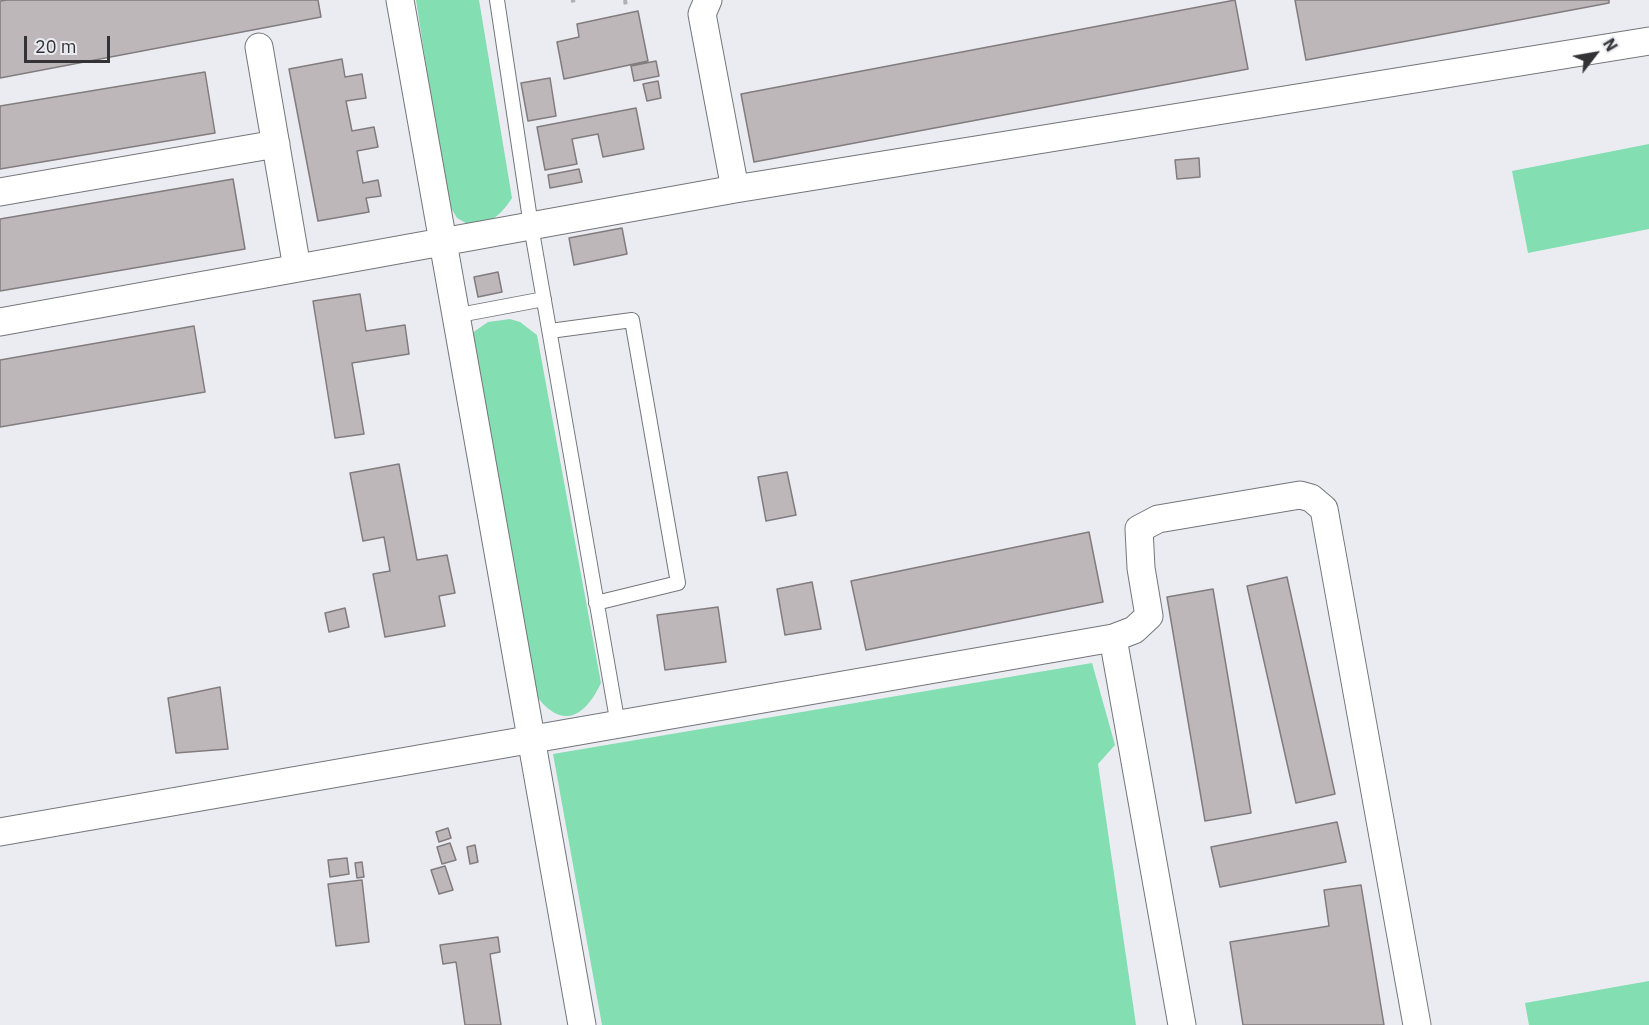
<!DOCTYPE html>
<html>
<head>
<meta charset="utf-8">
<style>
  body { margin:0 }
  #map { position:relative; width:1649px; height:1025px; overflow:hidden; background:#ebecf2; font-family:"IBM Plex Sans",sans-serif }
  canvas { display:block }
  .north { position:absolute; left:1565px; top:24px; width:60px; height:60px; -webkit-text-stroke:4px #ebecf2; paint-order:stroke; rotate:59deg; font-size:16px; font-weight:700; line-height:24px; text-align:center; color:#333336 }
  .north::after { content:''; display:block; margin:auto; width:21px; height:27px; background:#333336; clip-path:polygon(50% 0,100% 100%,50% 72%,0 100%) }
  .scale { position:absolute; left:24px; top:36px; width:86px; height:27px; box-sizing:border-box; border:3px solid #333336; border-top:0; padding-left:8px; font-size:18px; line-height:21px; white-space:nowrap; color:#333336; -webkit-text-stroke:4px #ebecf2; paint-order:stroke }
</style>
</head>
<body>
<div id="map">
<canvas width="1649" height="1025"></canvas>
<div class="north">N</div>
<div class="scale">20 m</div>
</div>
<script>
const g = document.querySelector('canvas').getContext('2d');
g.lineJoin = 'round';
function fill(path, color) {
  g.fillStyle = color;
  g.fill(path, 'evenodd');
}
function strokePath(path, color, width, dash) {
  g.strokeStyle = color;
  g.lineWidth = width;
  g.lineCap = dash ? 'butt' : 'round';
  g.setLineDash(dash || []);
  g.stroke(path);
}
fill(new Path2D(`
  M416,0h63l33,198c-11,17 -20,24 -39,29l-16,-9 -10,-17z
  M1649,144v85l-121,24 -16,-82z
  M510,319l10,3 17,13 64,348c-17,36 -40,47 -66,11l-63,-361 16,-11z
  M1092,663l23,82 -17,19 38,261h-534l-49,-271z
  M1649,981v44h-120l-4,-22z`), '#83deb1');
const building = new Path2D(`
  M7,0h311l3,17 -321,61v-77z
  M1235,0l13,69 -494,93 -13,-68z
  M1295,0h314v3l-303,57z
  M638,11l10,50 -84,18 -7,-37 22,-5 -2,-13z
  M342,59l3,18 17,-3 4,24 -20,3 6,30 22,-4 4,20 -21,4 6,32 15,-3 3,16 -15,2 3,14 -51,9 -29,-152z
  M656,61l3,15 -25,5 -3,-15z
  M205,72l10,61 -215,36v-63z
  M550,78l6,38 -28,5 -7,-38z
  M658,81l3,17 -14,3 -4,-17z
  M636,108l8,41 -41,8 -5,-23 -26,5 5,25 -32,6 -8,-43z
  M1199,158l1,19 -23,2 -2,-19z
  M579,169l3,13 -32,6 -2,-13z
  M233,179l12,70 -245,42v-72z
  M622,228l5,26 -53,11 -5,-27z
  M498,272l4,20 -24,5 -4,-20z
  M360,294l6,37 39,-6 4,29 -57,9 12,71 -29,4 -22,-137z
  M194,326l11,66 -205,35v-67z
  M399,464l18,96 30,-5 8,38 -16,3 6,30 -60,11 -12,-63 17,-3 -6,-34 -21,4 -13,-68z
  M787,472l9,43 -30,6 -8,-44z
  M1089,532l14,70 -237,48 -15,-69z
  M1287,577l48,217 -39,9 -49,-217z
  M812,582l9,47 -36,6 -8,-46z
  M1213,589l38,224 -46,8 -38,-224z
  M718,607l8,55 -61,8 -8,-55z
  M345,608l4,19 -20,5 -4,-19z
  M220,687l8,62 -52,4 -8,-55z
  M1337,822l9,40 -126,25 -9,-40z
  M448,828l3,10 -12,4 -3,-10z
  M450,843l6,17 -14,4 -5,-17z
  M475,845l3,17 -8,2 -3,-17z
  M347,858l2,16 -19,3 -2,-17z
  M362,862l2,15 -7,1 -2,-15z
  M445,866l8,24 -14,4 -8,-24z
  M362,880l7,62 -33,4 -8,-62z
  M1361,885l23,140h-141l-13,-83 99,-16 -5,-36z
  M498,937l2,15 -10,2 11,71h-36l-9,-63 -13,2 -3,-19z`);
fill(building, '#beb7b9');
strokePath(building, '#827c7e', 1.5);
const service = new Path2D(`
  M497,0l34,226 87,499
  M454,316l90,-17
  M550,331l82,-11 46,263 -82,20`);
const minor = new Path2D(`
  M400,0c58,342 124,683 182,1025
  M708,0l-6,14 33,175
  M259,47l38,221
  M0,192l276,-48
  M0,322l735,-133 914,-148
  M1113,638l69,387
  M0,832l1113,-194 21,-8 15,-14 -8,-48 -2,-39 19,-10 142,-24 11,3 13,11 93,516`);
strokePath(service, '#75767b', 16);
strokePath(minor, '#75767b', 29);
strokePath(new Path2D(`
  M625,0l1,6
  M571,1l4,-1`), '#afb0b5', 4, [4.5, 3]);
strokePath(service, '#fff', 14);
strokePath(minor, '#fff', 27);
</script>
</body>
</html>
